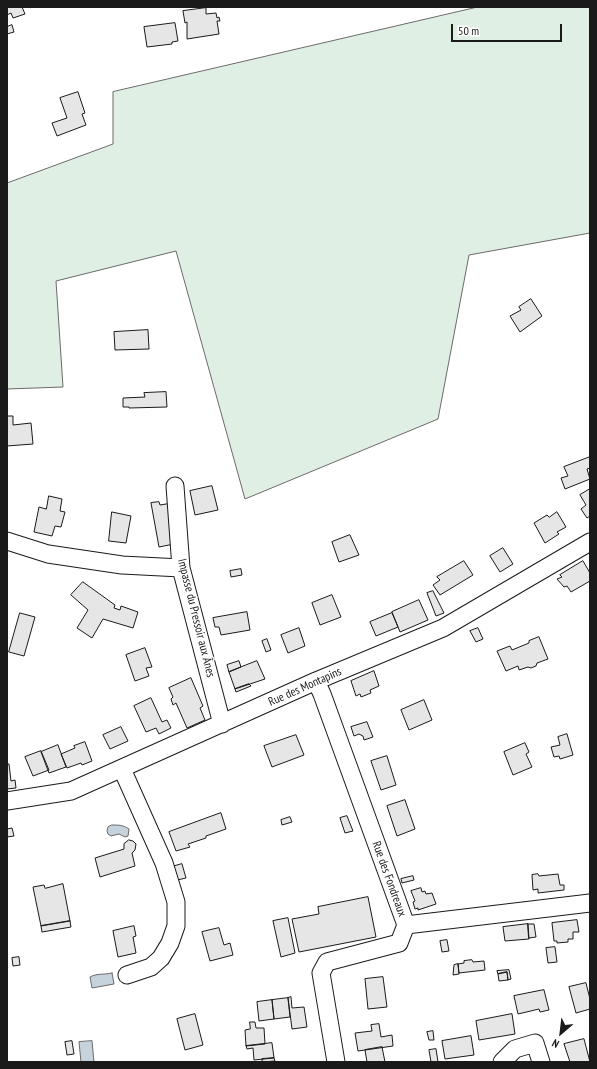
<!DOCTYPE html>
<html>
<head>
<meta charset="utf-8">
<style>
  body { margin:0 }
  #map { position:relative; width:597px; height:1069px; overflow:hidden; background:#fff; font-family:"PT Sans Narrow",sans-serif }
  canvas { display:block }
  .frame { position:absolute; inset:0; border:8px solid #1a1a1a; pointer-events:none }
  .north { position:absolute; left:541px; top:1013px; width:40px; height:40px; -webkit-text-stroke:3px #fff; paint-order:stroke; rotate:208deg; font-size:11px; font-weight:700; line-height:16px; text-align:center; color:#1a1a1a }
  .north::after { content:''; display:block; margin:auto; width:14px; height:18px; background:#1a1a1a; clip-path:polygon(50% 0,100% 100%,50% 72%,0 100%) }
  .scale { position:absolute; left:451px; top:24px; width:111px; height:18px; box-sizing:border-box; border:2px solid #1a1a1a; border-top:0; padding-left:5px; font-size:12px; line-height:14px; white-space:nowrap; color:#1a1a1a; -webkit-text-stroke:3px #fff; paint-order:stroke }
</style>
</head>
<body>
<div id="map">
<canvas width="597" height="1069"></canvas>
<div class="frame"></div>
<div class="north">N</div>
<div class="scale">50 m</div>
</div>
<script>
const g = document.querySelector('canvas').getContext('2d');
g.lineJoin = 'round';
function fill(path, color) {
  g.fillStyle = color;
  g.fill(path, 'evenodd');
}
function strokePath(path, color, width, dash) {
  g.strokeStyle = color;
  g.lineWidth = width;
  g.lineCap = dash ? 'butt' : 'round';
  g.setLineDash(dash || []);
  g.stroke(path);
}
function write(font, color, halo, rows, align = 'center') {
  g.font = font + ' "PT Sans Narrow",sans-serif';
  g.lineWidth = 3;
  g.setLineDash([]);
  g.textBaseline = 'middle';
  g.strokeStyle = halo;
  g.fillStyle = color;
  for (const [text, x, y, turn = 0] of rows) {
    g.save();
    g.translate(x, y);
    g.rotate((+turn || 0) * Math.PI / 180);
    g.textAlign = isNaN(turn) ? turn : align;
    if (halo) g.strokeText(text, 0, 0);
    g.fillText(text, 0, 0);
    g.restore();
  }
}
const green = new Path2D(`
  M478,7h112v226l-121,22 -31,164 -193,80 -69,-248 -120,30 7,106 -56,2v-206l106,-39v-52z`);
fill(green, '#e0efe3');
strokePath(green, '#6a6a6a', 1);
const water = new Path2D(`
  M112,825c7,0 11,0 17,4l-1,7 -3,1 -6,-3 -8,2 -3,-2 -1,-3 1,-4z
  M112,973l2,11 -22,4 -2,-11c7,-4 14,-2 22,-4z
  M92,1041l2,21h-13l-2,-20z`);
fill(water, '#c6d2dc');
strokePath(water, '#6a6a6a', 1);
const building = new Path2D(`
  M7,7h15l3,7 -12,4 -2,-5 -4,2z
  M206,8v6l10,-1 1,5 2,-1 1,4h-3l2,13 -32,5v-17l-2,1 -2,-12z
  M175,23l3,18 -6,1v2l-25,3 -3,-20z
  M12,25l2,7 -7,2v-7z
  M78,92l7,21 -3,1 4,11 -29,11 -5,-13 15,-5 -7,-20z
  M531,299l11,17 -22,16 -10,-16 11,-6 -2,-3z
  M148,330l1,19 -34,1 -1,-18z
  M166,392l1,15 -38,1v-1h-6v-9l22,-1 -1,-4z
  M7,416h6v9l18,-2 2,21 -26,2z
  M590,457v11l-3,1 3,10 -25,10 -4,-11 7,-2 -4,-9z
  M212,486l6,24 -23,5 -5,-24z
  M590,489v27l-3,2 -6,-9 5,-4 -6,-10z
  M49,496l13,3 -2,12 5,1 -4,15 -6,-1 -3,10 -18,-4 5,-25 7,2z
  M159,502l1,3 12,-2 7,40 -20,4 -8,-44z
  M112,512l19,4 -5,27 -17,-2z
  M557,512l9,15 -9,5 2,2 -14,9 -11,-20 13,-8 2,2z
  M350,535l9,20 -20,7 -7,-20z
  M503,548l10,16 -13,8 -10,-16z
  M464,561l9,14 -33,20 -7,-10 7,-5 -3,-3z
  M583,561l7,12v8l-19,11 -4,-6 -3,1 -7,-8 5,-2 -2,-2z
  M241,569l1,6 -11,2 -1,-6z
  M83,582l32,23 -1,3 6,2 1,-4 17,6 -5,16 -30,-9 -11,19 -15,-10 11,-18 -17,-15z
  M433,591l11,22 -8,3 -9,-23z
  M332,595l9,22 -21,8 -8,-22z
  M419,600l9,20 -28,12 -8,-20z
  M247,612l3,18 -29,5 -2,-8h-4l-2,-9z
  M20,613l15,4 -11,39 -15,-4z
  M392,613l6,14 -22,9 -6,-14z
  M299,628l6,18 -17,7 -7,-18z
  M478,628l5,11 -7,3 -6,-11z
  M539,637l9,22 -11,4 -1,3 -5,2 -3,-1 -9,3 -1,-4 -12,5 -9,-20 13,-5 2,4 17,-7v-2z
  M267,639l4,11 -5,2 -4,-11z
  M145,648l7,19 -6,1 3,8 -14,5 -9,-26z
  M239,661l2,6 -12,5 -2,-7z
  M257,661l8,18 -30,10 -6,-17z
  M374,671l5,15 -9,4 1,3 -10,4 -1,-3 -4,2 -5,-15z
  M191,678l12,28 -3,2 5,12 -18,8 -11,-25 -3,2 -2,-6 2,-2 -4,-9z
  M249,684l2,2 -15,6 -1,-3z
  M151,698l11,24 5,-2 4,8 -12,6 -3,-6 -10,4 -12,-26z
  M424,700l8,20 -23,10 -8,-20z
  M367,722l6,15 -9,3 -1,-4 -4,-2 -5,2 -3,-9z
  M121,727l7,14 -18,8 -7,-14z
  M567,734l6,21 -13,4 -1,-3 -5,1 -3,-10 9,-2 -2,-8z
  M296,735l8,20 -32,12 -8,-21z
  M85,742l7,19 -10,4 -1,-2 -14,5 -6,-14 14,-6 -1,-2z
  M525,743l4,9 -3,2 6,13 -19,8 -9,-23z
  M58,745l8,22 -17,6 -8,-21z
  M41,751l8,19 -16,6 -8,-19z
  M387,756l9,29 -15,5 -10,-29z
  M7,764h2l2,17 4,-1 1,8 -9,1z
  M405,800l10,29 -18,7 -10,-30z
  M221,813l5,16 -20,7v2l-18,6 2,3 -14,4 -7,-19z
  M347,816l6,15 -8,2 -5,-15z
  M290,817l2,5 -10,3 -1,-5z
  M7,827v2l5,-1 2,8 -7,1z
  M129,840l4,1 3,3 -1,6 -3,3 3,13 -35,11 -5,-19 29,-9v-5z
  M182,864l4,14 -13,3 -5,-13z
  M538,874l1,2 19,-2 2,11h4v5l-26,3v-4l-5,1 -1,-15z
  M413,876l1,4 -12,3 -1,-4z
  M63,884l7,37 -29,5 -8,-39 11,-2 1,3z
  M421,888l1,4 3,-1 1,3 6,-1 4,11 -18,6v-2l-3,1 -2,-7 2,-1 -4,-10z
  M368,897l8,40 -77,15 -7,-33 27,-5 -1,-7z
  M288,918l7,35 -14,4 -8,-36z
  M577,920l2,12h-6v7h-5v3l-11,1v-2h-3l-2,-18z
  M70,921l1,6 -29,5 -1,-6z
  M528,924h6l2,13 -7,1z
  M528,924l1,15 -24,2 -2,-14z
  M134,926l2,10 -3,1 3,16 -18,4 -5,-26z
  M219,928l5,17 6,-2 3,12 -23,6 -8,-29z
  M447,940l2,11 -7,1 -2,-11z
  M555,947l2,15 -9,1 -2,-15z
  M19,957l1,8 -7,1 -1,-8z
  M472,960l1,2 11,-1 1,9 -26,3 -1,-9 6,-1v-2z
  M458,964l1,10 -6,1 1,-10z
  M509,970l2,9 -3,1 -1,-8 -9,2 -1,-3z
  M507,972l1,8 -9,1 -1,-7z
  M383,977l4,30 -19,2 -3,-30z
  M586,983l4,16v10l-14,4 -7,-26z
  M544,990l5,20 -9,2 -1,-3 -21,5 -4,-18z
  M291,997l1,11 12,-1 3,20 -15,2 -4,-31z
  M288,998l2,19 -16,2 -2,-19z
  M272,1000l2,19 -15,2 -2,-19z
  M195,1014l8,31 -18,5 -8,-31z
  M512,1014l3,20 -36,6 -3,-19z
  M250,1022h5l1,6h8l1,16 -19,2 -1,-16 5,-1z
  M379,1024l2,13 11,-2 1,11 -35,5 -3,-18 17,-2 -1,-6z
  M433,1031l1,9h-5l-2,-8z
  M471,1036l3,19 -29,4 -3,-18z
  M584,1039l6,23h-20l-6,-18z
  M72,1041l2,13 -7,1 -2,-13z
  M272,1043l2,15 -20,2 -1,-12 -6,1 -1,-3z
  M382,1047l3,15h-18l-2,-12z
  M436,1049l2,13h-7l-2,-12z
  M274,1058l1,3 -13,1v-3z`);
fill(building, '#e6e6e6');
strokePath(building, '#1a1a1a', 1);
const minor = new Path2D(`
  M175,486l6,82 41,156
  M7,541l41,13 74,11 59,3
  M316,681l6,13 84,231 184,-22
  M122,769l42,94 12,39v24l-6,17 -9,15 -10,9 -24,8
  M7,801l64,-10 245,-110 127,-53 147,-86
  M336,1062l-15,-89 6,-11 72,-19 7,-18
  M502,1062l13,-13 20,-6 6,19`);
strokePath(minor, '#1a1a1a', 19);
strokePath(minor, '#fff', 17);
write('12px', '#1a1a1a', '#fff', [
  ["Impasse du Pressoir aux Ânes",196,618,76],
  ["Rue des Montapins",305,687,-24],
  ["Rue des Fondreaux",389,879,70]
]);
</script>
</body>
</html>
